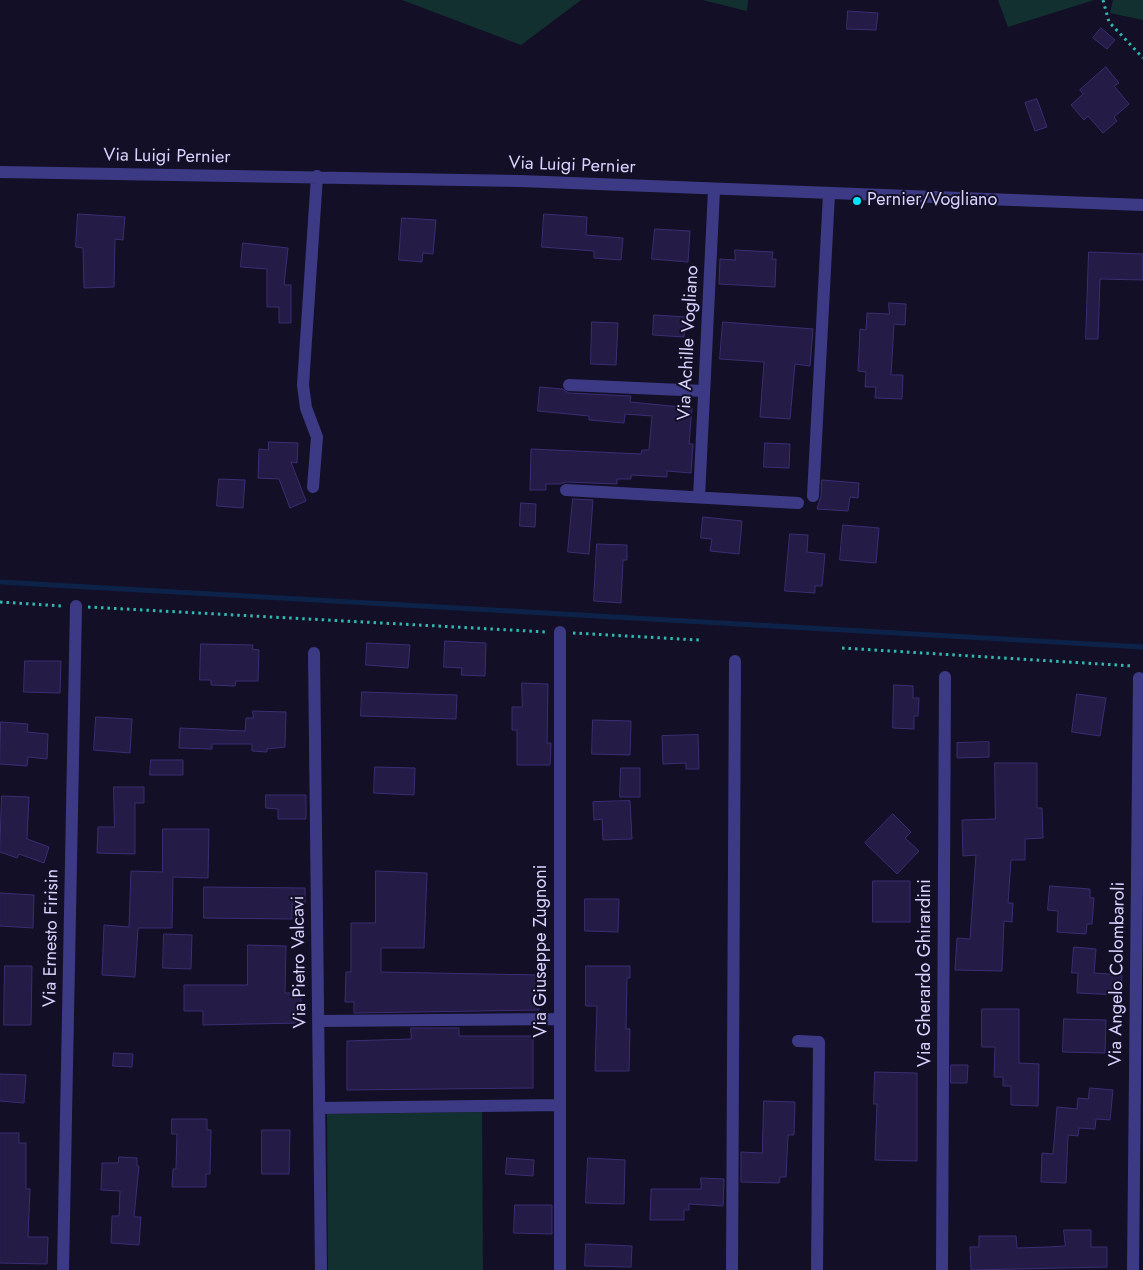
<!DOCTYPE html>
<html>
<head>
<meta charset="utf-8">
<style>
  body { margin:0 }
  canvas { display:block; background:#130f26 }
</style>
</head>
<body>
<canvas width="1143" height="1270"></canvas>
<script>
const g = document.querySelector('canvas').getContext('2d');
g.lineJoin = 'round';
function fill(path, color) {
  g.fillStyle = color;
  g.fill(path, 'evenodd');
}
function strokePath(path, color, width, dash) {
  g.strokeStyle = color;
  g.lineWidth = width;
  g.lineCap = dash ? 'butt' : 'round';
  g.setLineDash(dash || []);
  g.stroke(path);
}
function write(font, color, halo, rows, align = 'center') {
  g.font = font + ' Jost,sans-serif';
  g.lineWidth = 4;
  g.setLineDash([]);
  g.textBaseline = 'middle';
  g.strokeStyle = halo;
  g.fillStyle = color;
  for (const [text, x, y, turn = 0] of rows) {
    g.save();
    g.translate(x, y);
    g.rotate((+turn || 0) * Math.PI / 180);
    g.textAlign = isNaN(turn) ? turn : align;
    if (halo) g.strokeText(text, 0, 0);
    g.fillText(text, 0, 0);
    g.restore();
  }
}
fill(new Path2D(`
  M402,0h179l-60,45z
  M703,0h45l-1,11z
  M998,0h96l-86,27z
  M1113,0h30v20l-33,-7z
  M482,1112l1,158h-155l-1,-156z`), '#12302f');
strokePath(new Path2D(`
  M0,582l1143,65`), '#0c2248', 5);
const building = new Path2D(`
  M848,11l30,2 -2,17 -29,-1z
  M1101,28l14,12 -8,9 -14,-11z
  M1106,67l13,16 -5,3 15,18 -15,13 3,4 -14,12 -15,-17 -4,4 -13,-15 12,-11 -3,-4z
  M1037,99l10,28 -12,4 -10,-28z
  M78,214l47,3 -2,23 -8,-1 -1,48 -30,1 -1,-40 -7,-1z
  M544,214l43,3 -1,18 37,3 -2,22 -27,-2v-7l-52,-4z
  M402,218l34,2 -3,34 -10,-1 -1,9 -23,-2z
  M655,229l35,2 -2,31 -36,-3z
  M243,243l45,5 -4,37h7v38h-12v-16h-12v-38l-26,-2z
  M735,250l38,2 -1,7h4l-1,28 -56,-3 1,-25 15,1z
  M1089,252l54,2v26l-43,-1 -2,60h-12z
  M889,303l17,1 -1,21 -11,-1 -3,51h12l-1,24 -27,-1 1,-11h-11l1,-15 -8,-1 2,-42 6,1 1,-17 22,1z
  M654,315l32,2 -2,20 -31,-2z
  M592,322l26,1 -2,42 -25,-1z
  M723,322l90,7 -3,37 -15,-2 -5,55 -30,-2 4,-55 -44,-3z
  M540,387l22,2 7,4 62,3 -1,6 62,6 -3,36h4l-2,29 -24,-2v6l-36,-2v4h-14v5l-51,-2 -6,2h-14v6h-16l1,-41 110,5 1,-4h7l3,-34 -27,-2 -1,9 -35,-3v-4l-51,-5z
  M269,442l29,1 -1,20 -6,-1 15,39 -16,7 -11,-29 -21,-1 1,-29 9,1z
  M765,443l25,1 -1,24 -25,-1z
  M219,479l26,1 -2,28 -26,-2z
  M822,480l37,3 -1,15 -8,-1 -2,14 -31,-2 4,-13z
  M573,499l20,1 -4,54 -21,-2z
  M521,503l15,1 -1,23 -15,-1z
  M703,517l39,4 -3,33 -29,-3 2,-12 -11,-1z
  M843,525l36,3 -3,35 -36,-3z
  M790,534l18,1 -1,17 18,2 -3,32h-7v7l-30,-2z
  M597,544l30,1v15h-4l-2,43 -27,-2z
  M445,641l41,2 -1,33 -24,-1 1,-7 -18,-1z
  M367,643l43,2 -2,23 -42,-3z
  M201,644l52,1 -1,4 7,1 -1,31h-22l-1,5 -24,-1v-5h-11z
  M25,661h36l-1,32 -36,-1z
  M522,683l26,1 -1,59h4l-1,22h-33v-35h-5v-23h10z
  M894,685l19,1v12h6l-1,18h-4v13l-21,-1z
  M362,692l95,3 -1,24 -95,-3z
  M1077,694l29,4 -6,38 -28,-4z
  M253,711l33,1 -1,35 -18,2v3l-15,-1v-7h-40v5l-33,-1 1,-20 65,3 1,-13h7z
  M96,717l36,2 -2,34 -36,-3z
  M593,720l38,1 -1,34 -38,-1z
  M1,722l27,2 -1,8 21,2 -1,25 -19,-2 -1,9 -27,-2z
  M698,735l1,34h-13v-6l-23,1 -1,-28z
  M989,742v15l-32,1v-15z
  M151,760h32v15h-33z
  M995,763h42v45h5l1,30 -18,1v21h-14l-3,43h5l-1,19 -8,-1 -2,50 -47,-1 2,-32 13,1 6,-84 -13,1 -1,-36 33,-1z
  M375,767l40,1 -1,27 -40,-2z
  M621,768h19v29h-20z
  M114,787h30v16h-9v51l-38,-1 1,-26h16z
  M266,795h40v24h-28v-10l-12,-1z
  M2,796l27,1 -2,42 22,8 -5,16 -25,-9 -2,4 -17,-6z
  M630,801l2,38 -29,1 -1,-21 -8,1 -1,-18z
  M893,814l18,18 -6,6 14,13 -22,23 -32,-31z
  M163,829h46l-1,49 -35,-1 -1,51h-34l-3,49 -33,-2 2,-50 25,2 2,-56 31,1z
  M376,871l51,2 -3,75h-43v24l158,3v35l-185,3v-11h-9l1,-30h5v-49h24z
  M873,881h37v41h-37z
  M1050,886l40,3v9h4l-2,26h-5l-1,10 -29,-2 1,-21 -10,-1z
  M204,887l101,1v16h-13v15l-88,-1z
  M0,893l34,2 -1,33 -33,-2z
  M585,899h34l-1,33 -33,-1z
  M164,934l28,1 -1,34 -28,-1z
  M248,945l38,1 -1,47h11v4h5l-1,26 -97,2v-14h-19v-26h63z
  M1074,947l22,2 -2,24 28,2 -1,20 -44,-2 1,-20h-6z
  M5,966h27l-1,59h-27z
  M586,966h44v12h-3l-1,51h4l-1,42h-34l2,-65h-11z
  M982,1009h37v54l20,1 -1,42 -27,-1v-19h-8v-9h-9l1,-30h-13z
  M1064,1019l42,1 -1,33 -42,-1z
  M411,1028h48v8h74v52l-186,2v-49l64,-2z
  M114,1053l19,1 -1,13 -19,-1z
  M951,1065h17l-1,18h-16z
  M875,1072l42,1v88l-42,-1 2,-56h-3z
  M0,1074l26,1 -2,28 -24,-2z
  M1090,1088l23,2 -3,30 -14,-1 -1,10 -16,-1 -1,8 -10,-1 -2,48 -25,-1 1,-29 11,1 4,-47 20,2 1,-11 10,1z
  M764,1101l31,1 -1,33h-6l-2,42h-6l-1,6 -38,-1v-30l21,1z
  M172,1119h35v11h4l-1,44h-4v13h-34l1,-18h3l1,-35h-5z
  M262,1130h28l-1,44h-27z
  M0,1133h19v10h7v46h4l-2,48h20l-1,27 -47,-1z
  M119,1157l18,1v8h2l-5,51h7l-2,28 -28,-2 1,-27h7l1,-25 -19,-1 1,-27h16z
  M507,1158l27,2 -1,16 -27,-2z
  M588,1158l37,2 -1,44 -38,-1z
  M701,1178l23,1 -1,27 -34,-2v6h-5v10h-34l1,-31h50z
  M515,1205h37v29l-38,-1z
  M1064,1230h27v17h16v20l-136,3 -1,-23h9v-11h37l1,12 31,-1 17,-1z
  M586,1244l46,2 -1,21 -46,-1z`);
fill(building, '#241b47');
strokePath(building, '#3b2d73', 1);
strokePath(new Path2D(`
  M1103,0l6,22 34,36
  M0,602l62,4
  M88,607l459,25
  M573,633l126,7
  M842,648l291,18`), '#2fb8b0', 3, [2.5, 4]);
strokePath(new Path2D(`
  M0,172l520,9 623,24
  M569,385l135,6
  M313,487l4,-50 -11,-29 -3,-23 14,-209
  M566,490l232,13
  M813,496l16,-302
  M699,497l15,-307
  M560,632v638
  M314,653l7,617
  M318,1021l242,-2
  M798,1041l21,1 -2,228
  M319,1108l241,-3
  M63,1270l13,-664
  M732,1270l3,-609
  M942,1270l3,-593
  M1133,1270l6,-592`), '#3d3a85', 12);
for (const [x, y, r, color] of [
  [857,201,5,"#00e5ff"]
]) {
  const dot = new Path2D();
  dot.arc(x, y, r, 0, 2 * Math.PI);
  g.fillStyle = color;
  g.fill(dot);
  strokePath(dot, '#130f26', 2);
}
write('18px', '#d9d4ff', '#130f26', [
  ["Via Luigi Pernier",167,157,1],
  ["Via Luigi Pernier",572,166,2],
  ["Via Achille Vogliano",689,343,-87],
  ["Via Ernesto Firisin",52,938,-89],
  ["Via Giuseppe Zugnoni",542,951,-90],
  ["Via Pietro Valcavi",300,962,-91],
  ["Via Gherardo Ghirardini",926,973,-90],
  ["Via Angelo Colombaroli",1118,974,-89]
]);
write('18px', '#d9d4ff', '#130f26', [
  ["Pernier/Vogliano",867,201]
], 'left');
</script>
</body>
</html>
